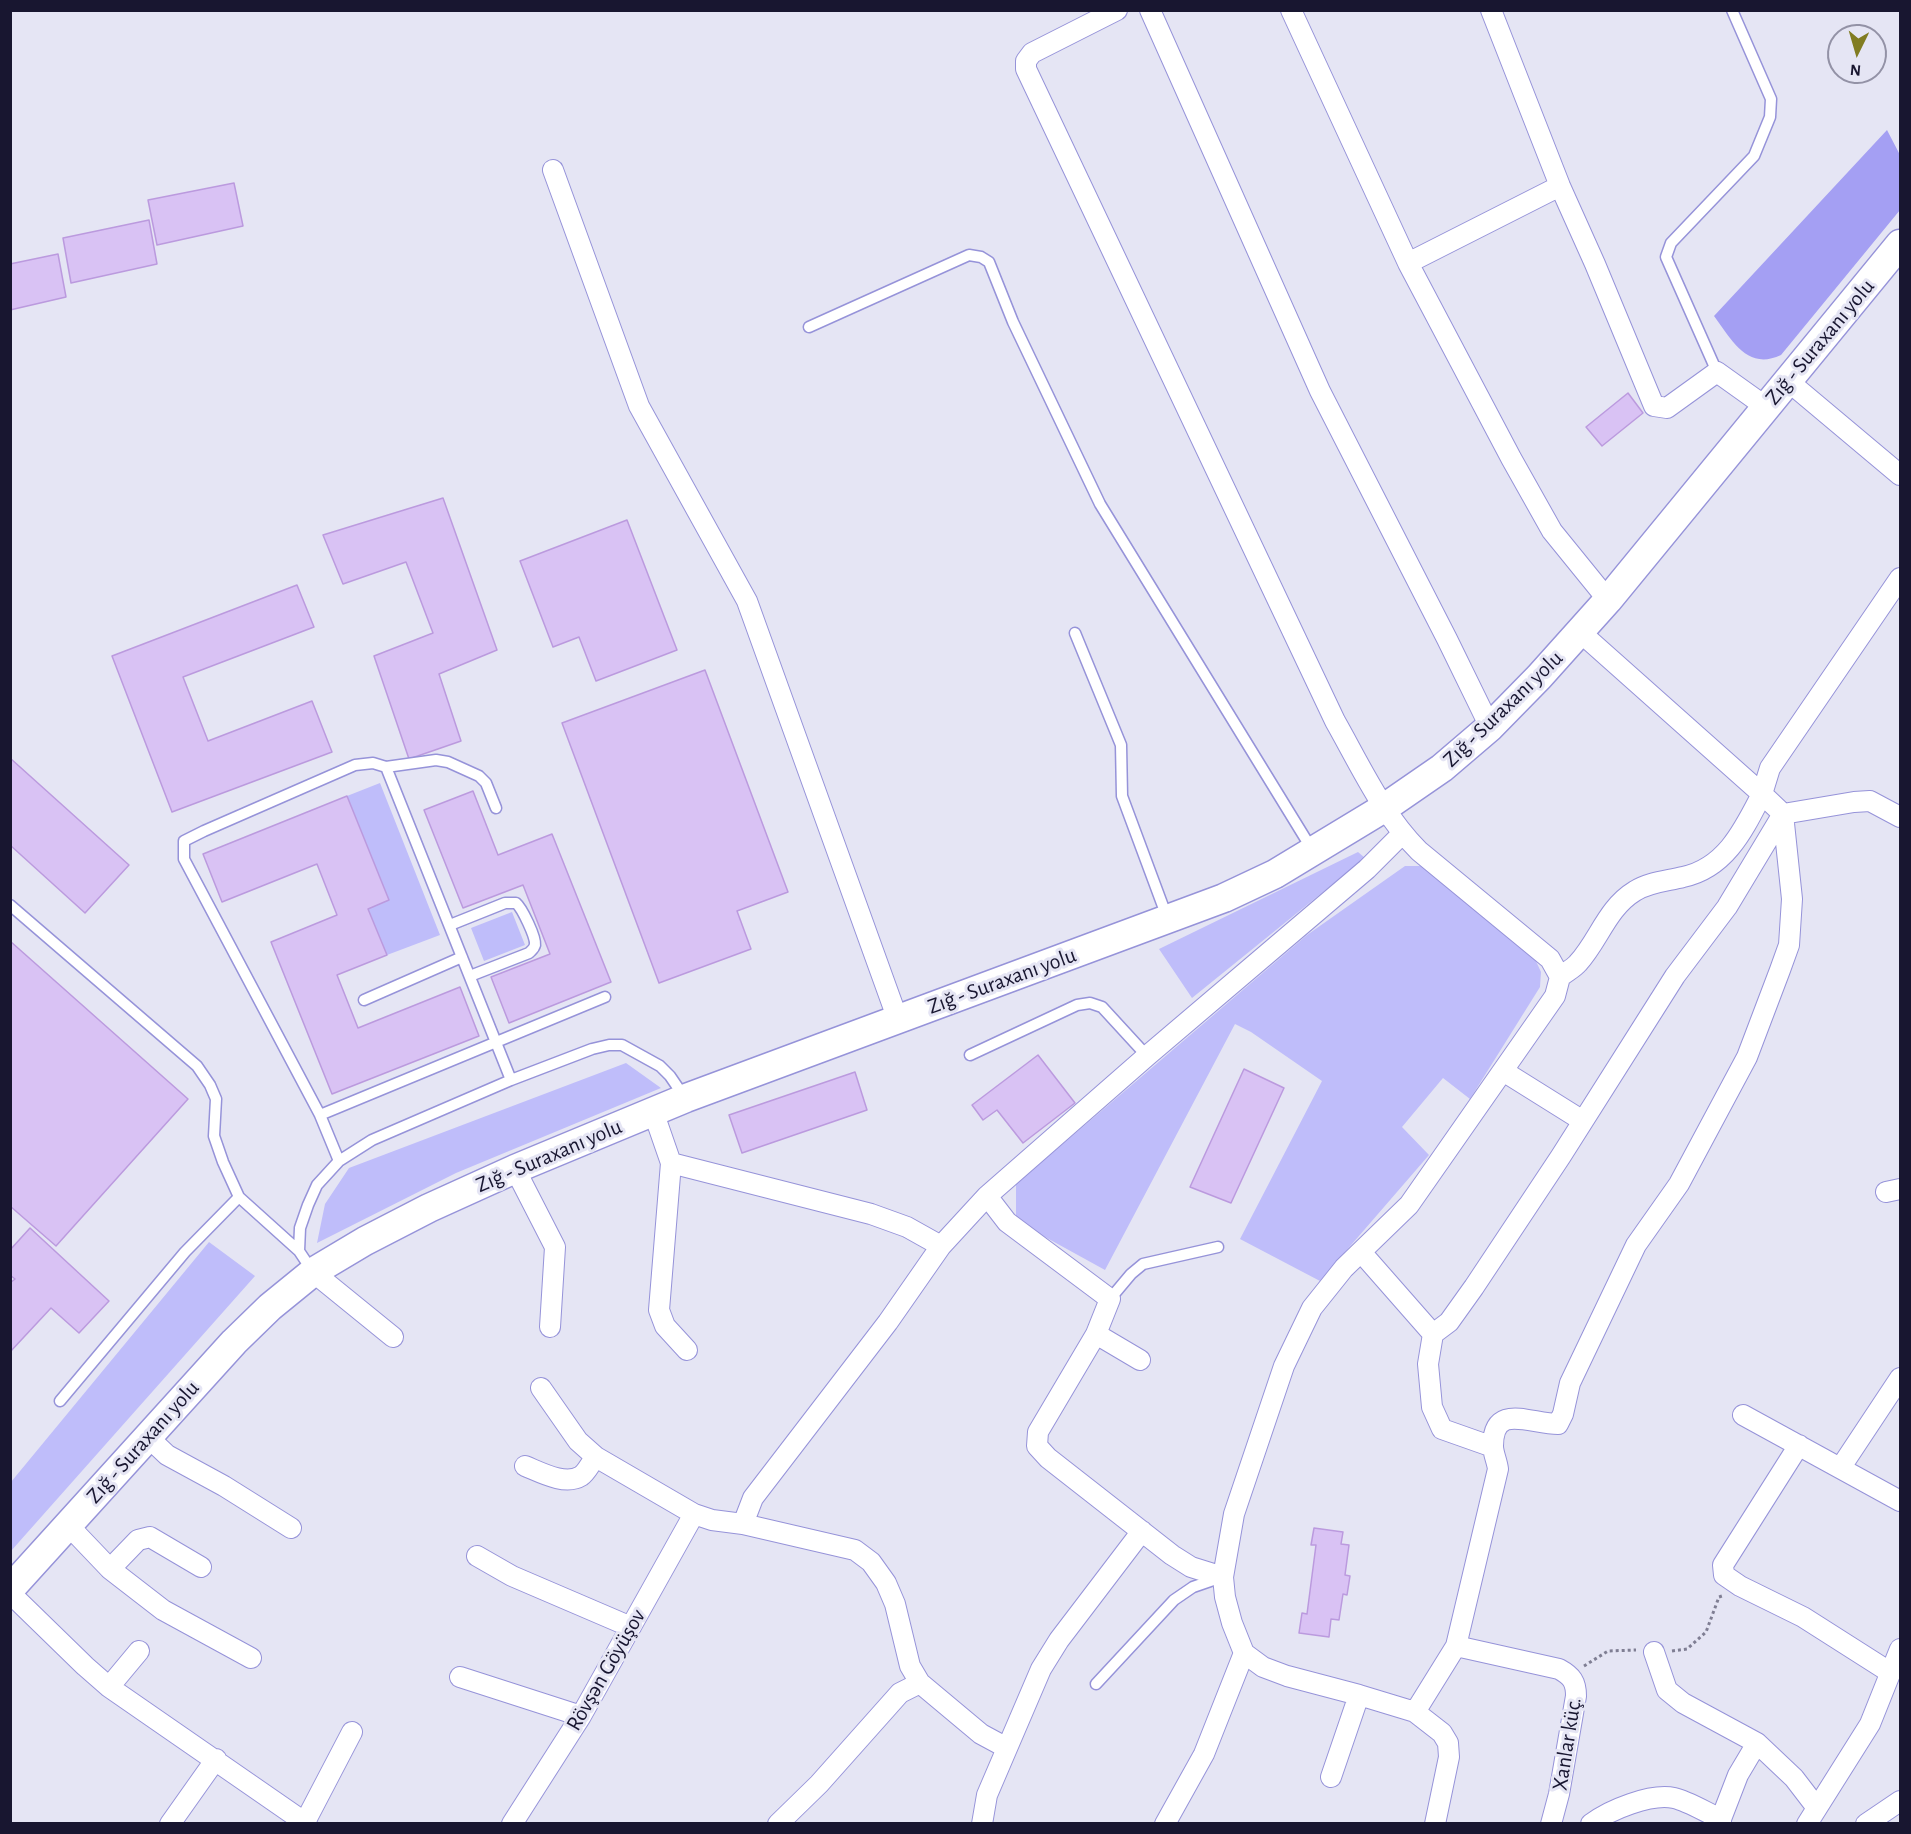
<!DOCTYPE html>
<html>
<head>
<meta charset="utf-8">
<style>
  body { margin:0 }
  #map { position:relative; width:1911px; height:1834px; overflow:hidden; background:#e5e5f4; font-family:"Alegreya Sans",sans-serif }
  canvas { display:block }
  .frame { position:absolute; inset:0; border:12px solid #181630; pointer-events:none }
  .north { position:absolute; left:1827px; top:24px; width:60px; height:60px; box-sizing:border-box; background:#e5e5f4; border:2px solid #9392a6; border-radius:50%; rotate:185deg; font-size:16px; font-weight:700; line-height:24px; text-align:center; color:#181630 }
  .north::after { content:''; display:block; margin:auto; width:21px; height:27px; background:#817c22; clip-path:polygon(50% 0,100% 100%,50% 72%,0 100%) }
</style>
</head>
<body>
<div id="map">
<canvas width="1911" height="1834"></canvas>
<div class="frame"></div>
<div class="north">N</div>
</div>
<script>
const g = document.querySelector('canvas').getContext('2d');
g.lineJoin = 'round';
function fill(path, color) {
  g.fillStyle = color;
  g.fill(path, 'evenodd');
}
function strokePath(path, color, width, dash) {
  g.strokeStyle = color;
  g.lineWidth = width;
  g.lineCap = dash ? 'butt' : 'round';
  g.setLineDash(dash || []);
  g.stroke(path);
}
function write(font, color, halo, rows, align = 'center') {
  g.font = font + ' "Alegreya Sans",sans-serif';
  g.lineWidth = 6;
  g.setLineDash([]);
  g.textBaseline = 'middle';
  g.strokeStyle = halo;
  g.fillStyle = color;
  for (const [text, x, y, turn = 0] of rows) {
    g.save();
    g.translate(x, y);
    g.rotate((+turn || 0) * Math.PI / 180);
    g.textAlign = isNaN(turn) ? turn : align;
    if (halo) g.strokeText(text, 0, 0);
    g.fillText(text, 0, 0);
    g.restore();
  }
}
fill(new Path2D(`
  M380,783l60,152 -53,20 -19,-46 21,-9 -42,-104z
  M1358,852l7,6 -173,140 -33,-49z
  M1405,866h16l114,93 6,13 -1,15 -70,112 -27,-21 -41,49 27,28 -109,126 -80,-42 82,-158 -71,-49 -16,-8 -130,246 -89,-49v-37l291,-249z
  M512,912l13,33 -41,16 -13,-33z
  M626,1063l35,25 -205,85 -139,70 8,-39 24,-36z
  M209,1242l46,34 -244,275v-69z`), '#bfbdfa');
fill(new Path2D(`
  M1887,130l13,25v55l-119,145c-34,16 -49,-15 -67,-39z`), '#a49ff3');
const building = new Path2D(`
  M234,183l9,43 -86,19 -9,-45z
  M149,220l8,44 -86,19 -8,-45z
  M58,254l8,43 -56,13v-46z
  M1628,393l15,20 -41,33 -16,-19z
  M443,498l54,152 -58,24 22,67 -52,18 -35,-103 59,-23 -27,-71 -63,22 -20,-49z
  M627,520l50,130 -81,31 -17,-44 -26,10 -33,-86z
  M297,585l17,42 -131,50 25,64 104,-40 20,51 -160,60 -60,-156z
  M705,670l83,222 -51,19 14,38 -92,34 -97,-260z
  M10,758l119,107 -44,48 -75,-68z
  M473,791l25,64 54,-21 59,148 -102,41 -18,-46 59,-23 -27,-69 -60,23 -39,-98z
  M347,796l42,104 -21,9 19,46 -50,20 21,53 102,-41 19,49 -147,58 -61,-152 66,-27 -20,-51 -95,38 -19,-48z
  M10,941l178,158 -132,147 -46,-40z
  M1038,1055l37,48 -52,40 -26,-33 -14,10 -11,-15z
  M1244,1069l40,19 -53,115 -41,-16z
  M855,1072l12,38 -125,43 -13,-38z
  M30,1228l79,73 -30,32 -28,-25 -41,44v-69l5,-4 -5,-4v-25z
  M1314,1528l29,4 -2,12 8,1 -4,30 5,1 -3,19 -4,-1 -4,26 -8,-1 -2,18 -30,-4 3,-20 5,1 9,-69h-5z`);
fill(building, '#d9c2f4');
strokePath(building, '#bb9ade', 1.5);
const service = new Path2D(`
  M809,327l160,-72 12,2 8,5 24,60 87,182 213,347
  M1717,372l-51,-115 5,-14 83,-87 16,-39 1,-18 -39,-89
  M1075,633l46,112 1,51 45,121
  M386,767l125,313
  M10,905l187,161 13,19 6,14 -2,37 9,26 16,35
  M450,925l55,-22h11c6,5 20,34 19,42 -1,4 -3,5 -6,8l-59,23
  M364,1000l98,-43
  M970,1055l107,-50 13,-2 12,4 45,49
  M320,1115l-136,-256v-18l20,-10 151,-66 18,-2 13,4 50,-7 12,2 31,14 7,7 10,25
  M339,1161l-19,-46 285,-118
  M299,1251l1,-23 8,-23 9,-20 22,-24 33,-21 139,-60 81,-31 17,-4h13l38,21 10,10 15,22
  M1110,1299l21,-25 12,-10 75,-17
  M60,1401l125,-149 54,-55 60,54 14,21
  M1096,1684l78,-84 19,-13 26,-9`);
const minor = new Path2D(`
  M1117,10l-85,43 -6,8v8l309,652c25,44 47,93 84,130l131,108 10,18 -5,19 -146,209 -65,63 -32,40 -28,58 -50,148 -11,63 2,20 7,26 12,30 19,14 24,9 72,19 56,17 27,21 6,10 1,14 -14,67
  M1150,10l170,381 127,248 43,88
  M1291,10l117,253 103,195 41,73 56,69
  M1491,10l69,176 35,78 59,142 13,2 50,-36 49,35
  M553,170l86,236 108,195 151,419
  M1408,263l152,-77
  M1788,381l112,94
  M1560,977c6,-5 14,-9 18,-14 21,-23 29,-55 57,-72 14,-9 32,-10 48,-14 43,-9 61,-48 79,-83l-182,-162
  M1503,1071l80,50
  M653,1111l18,52 -12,147 6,16 22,24
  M671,1163l200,51 36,13 34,19
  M515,1169l40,78 -5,80
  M1886,1192l14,-3
  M987,1196l20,26 103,77 -14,35 -58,98 -1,14 11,12 124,97 19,12 32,10
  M1361,1252l72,82
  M313,1272l80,65
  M1096,1334l44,26
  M541,1388l37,53 18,16 98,57 18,6 31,4 112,26 16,12 15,21 9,21 15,62 10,17 61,51 26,14
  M1743,1415l157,86
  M148,1437l19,18 57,31 67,42
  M1799,1445l-76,120 1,10 16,11 63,31 88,56
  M1493,1447l-51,-18 -10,-22 -4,-43 5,-30 16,-12 25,-35 87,-131 114,-180 52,-69 56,-93 71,-12 16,-1 30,16
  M525,1466c15,6 40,20 56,10 6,-4 10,-14 15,-19
  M1841,1467l59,-89
  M743,1524l10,-26 135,-176 53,-76 46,-50 160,-140 220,-187 35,-35
  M68,1525l42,44 53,41 88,48
  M477,1556l35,20 119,51
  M110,1569l28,-29 12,-3 51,30
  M10,1593l75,73 24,21 198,137
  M1456,1646l103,23c13,7 17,13 17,27l-17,98 -8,30
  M1654,1652l13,38 16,13 74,40 37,35 23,30
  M460,1677l121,39
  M109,1687l30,-36
  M1415,1712l41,-66 42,-177c-1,-8 -5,-16 -5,-23 0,-44 37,-22 65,-22l5,-10 7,-31 66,-138 43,-61 68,-127 33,-87 9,-25 3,-46 -9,-85 -21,-20 8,-26 130,-190
  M1331,1777l28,-82
  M305,1822l47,-90
  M170,1824l46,-65
  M512,1824l69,-108 113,-202
  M778,1824l41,-40 81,-91 20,-10
  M982,1824l5,-29 54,-126 18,-29 83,-109
  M1165,1824l39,-70 40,-101
  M1591,1824c18,-14 60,-31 83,-26 14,3 33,15 47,21
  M1721,1824v-5l17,-44 19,-32
  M1807,1824l63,-100 30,-75
  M1866,1824l34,-23`);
const secondary = new Path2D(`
  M10,1589l224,-247 36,-35 43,-35 52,-31 64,-33 86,-39 171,-71 538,-200 51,-24 109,-66 58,-40 48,-41 49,-50 69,-77 292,-356`);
strokePath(service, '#9693d9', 13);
strokePath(minor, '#9693d9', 22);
strokePath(secondary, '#9693d9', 31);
strokePath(new Path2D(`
  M1672,1651l15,-2 19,-17 13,-35 3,-1
  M1584,1666l24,-15 28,-1`), '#7f7e93', 3, [3, 3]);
strokePath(service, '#fff', 10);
strokePath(minor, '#fff', 20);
strokePath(secondary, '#fff', 28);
write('22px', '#181630', '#e5e5f4', [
  ["Zığ - Suraxanı yolu",1820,342,-50],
  ["Zığ - Suraxanı yolu",1503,709,-44],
  ["Zığ - Suraxanı yolu",1002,981,-20],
  ["Zığ - Suraxanı yolu",549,1156,-23],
  ["Zığ - Suraxanı yolu",143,1442,-48],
  ["Rövşən Göyüşov",606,1670,-60],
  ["Xanlar küç.",1567,1744,-81]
]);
</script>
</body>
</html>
